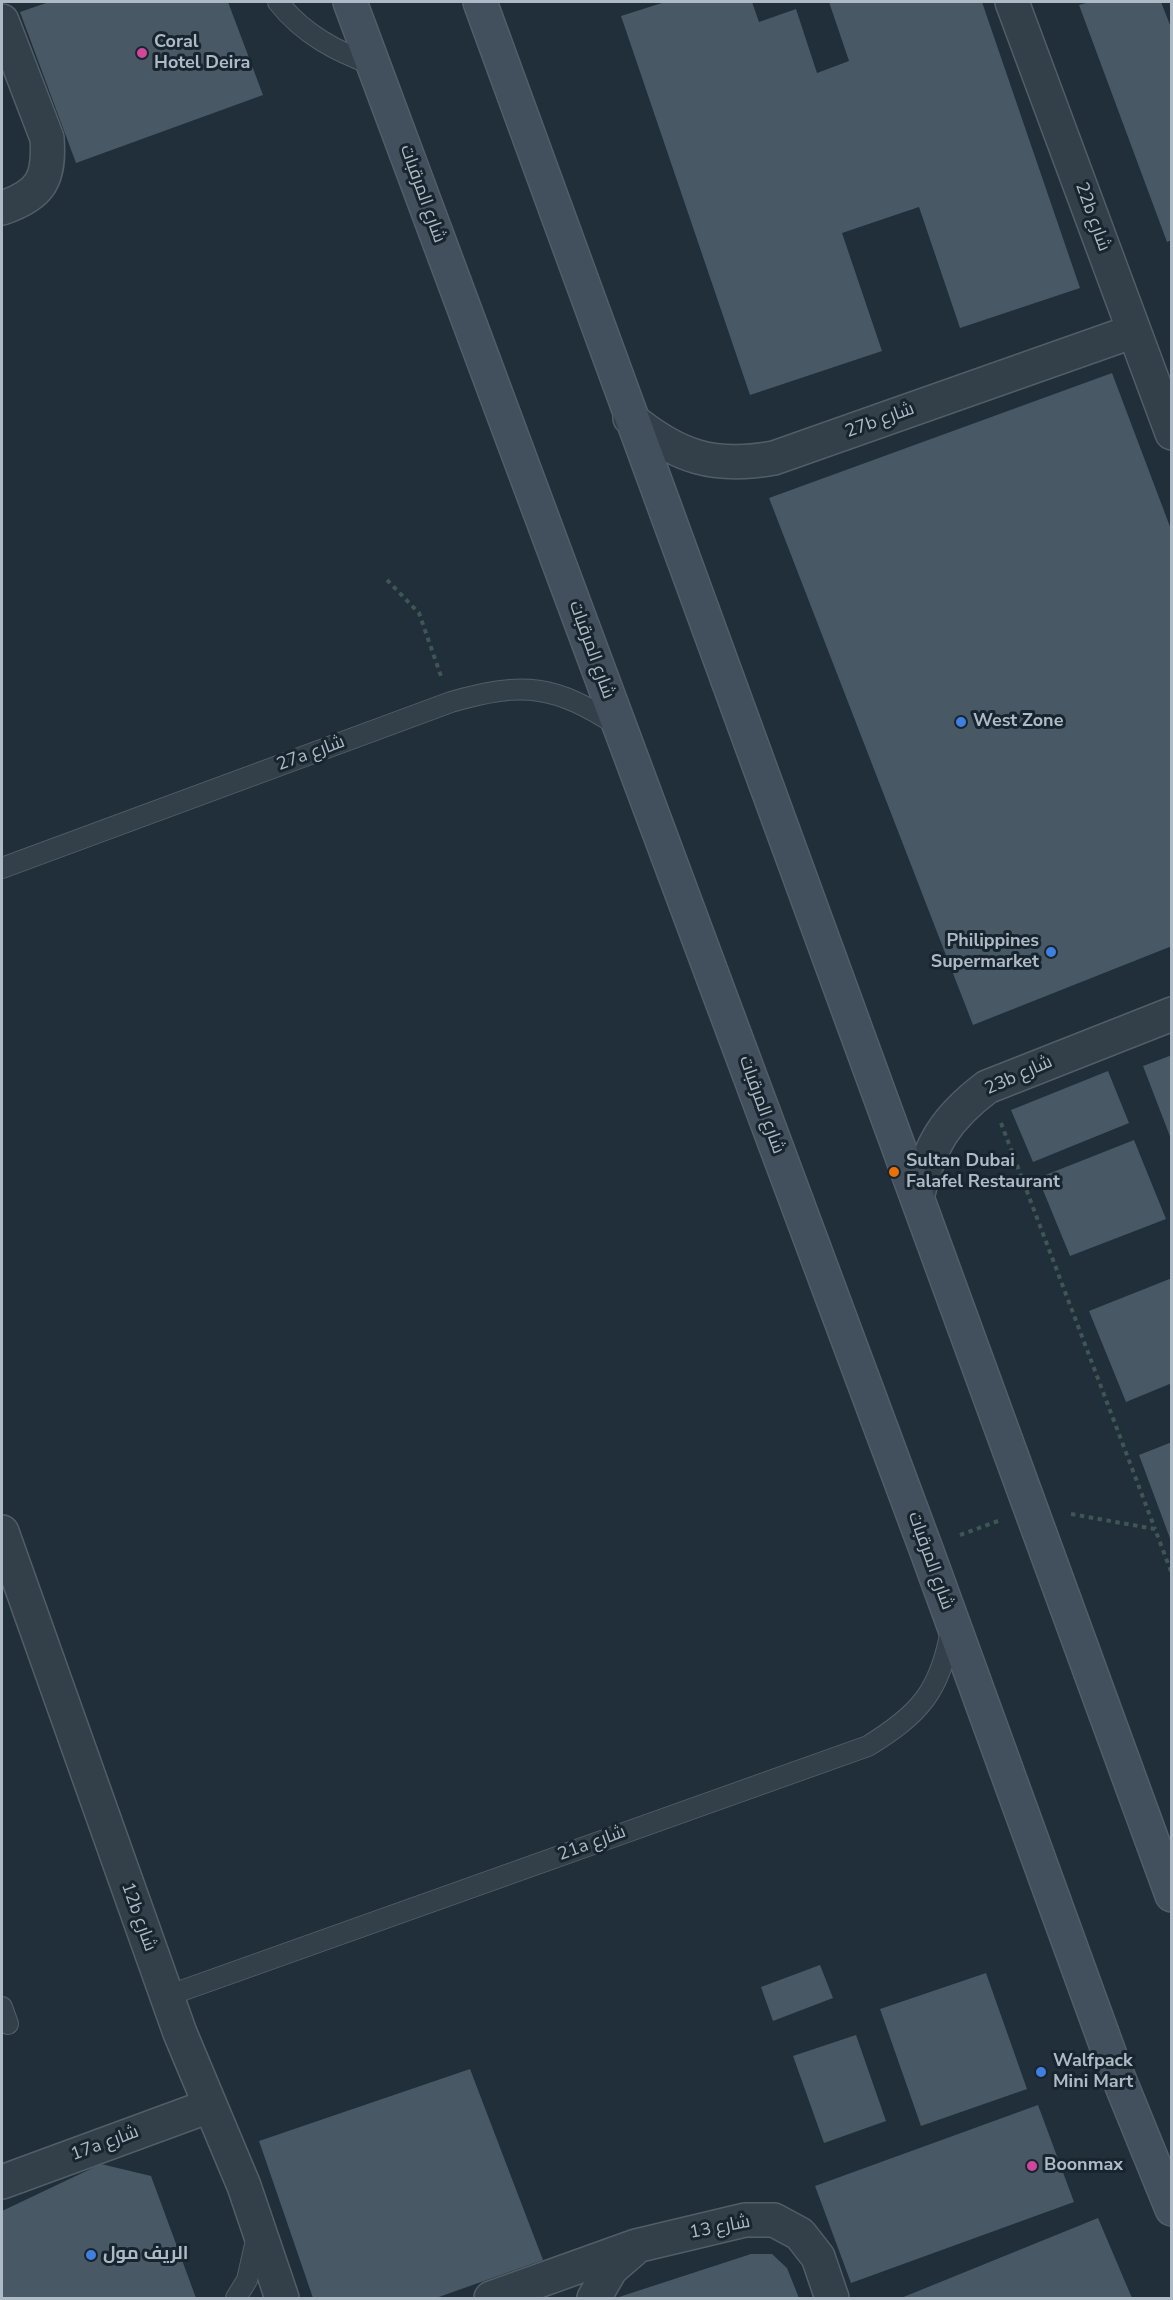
<!DOCTYPE html>
<html>
<head>
<meta charset="utf-8">
<style>
  body { margin:0 }
  #map { position:relative; width:1173px; height:2300px; overflow:hidden; background:#202f39; font-family:"Nunito Sans",sans-serif }
  canvas { display:block }
  .frame { position:absolute; inset:0; border:3px solid #aebbc6; pointer-events:none }
</style>
</head>
<body>
<div id="map">
<canvas width="1173" height="2300"></canvas>
<div class="frame"></div>
</div>
<script>
const g = document.querySelector('canvas').getContext('2d');
g.lineJoin = 'round';
function fill(path, color) {
  g.fillStyle = color;
  g.fill(path, 'evenodd');
}
function strokePath(path, color, width, dash) {
  g.strokeStyle = color;
  g.lineWidth = width;
  g.lineCap = dash ? 'butt' : 'round';
  g.setLineDash(dash || []);
  g.stroke(path);
}
function write(font, color, halo, rows, align = 'center') {
  g.font = font + ' "Nunito Sans",Cairo,sans-serif';
  g.lineWidth = 6;
  g.setLineDash([]);
  g.textBaseline = 'middle';
  g.strokeStyle = halo;
  g.fillStyle = color;
  for (const [text, x, y, turn = 0] of rows) {
    g.save();
    g.translate(x, y);
    g.rotate((+turn || 0) * Math.PI / 180);
    g.textAlign = isNaN(turn) ? turn : align;
    if (halo) g.strokeText(text, 0, 0);
    g.fillText(text, 0, 0);
    g.restore();
  }
}
fill(new Path2D(`
  M49,2h179l35,93 -187,68 -56,-151z
  M665,2h87l7,20 37,-13 21,64 32,-12 -20,-59h153l98,286 -120,40 -41,-121 -77,26 40,118 -132,44 -129,-379z
  M1089,2h72l11,28v210l-5,2 -88,-237z
  M1112,373l60,159v414l-199,79 -204,-527z
  M1172,1055v84h-1l-28,-73z
  M1108,1071l21,52 -96,39 -22,-52z
  M1134,1140l32,79 -96,37 -32,-78z
  M1172,1278v105l-46,19 -37,-91z
  M1172,1442v99h-1l-32,-86z
  M820,1965l13,33 -60,23 -12,-34z
  M986,1973l41,116 -106,37 -41,-117z
  M856,2035l30,86 -62,22 -31,-87z
  M470,2069l73,191 -107,38h-123l-54,-157z
  M1038,2105l36,97 -223,81 -36,-97z
  M101,2164l50,12 45,122h-194v-87z
  M1098,2218l34,80h-231z
  M751,2254h21l15,14 12,30h-183z`), '#485965');
const lane = new Path2D(`
  M278,2c25,32 59,50 96,63
  M2,868l449,-166c73,-21 104,-17 167,24
  M167,1996l701,-250c52,-32 72,-55 83,-116
  M2,2007l6,17
  M236,2298l11,-18 10,-44`);
const street = new Path2D(`
  M1012,2l160,431
  M2,21l45,117c3,41 -6,57 -45,70
  M630,418c47,39 84,51 144,40l360,-127
  M918,1194c12,-50 28,-76 69,-107l185,-73
  M2,1532l178,501 64,153 38,112
  M2,2182l207,-76
  M491,2298l145,-52 109,-26h29l26,14 18,23 14,41
  M594,2298l17,-29 22,-19`);
const secondary = new Path2D(`
  M350,2l576,1547 189,520 57,140
  M480,2c228,632 464,1261 692,1893`);
strokePath(lane, '#515e67', 22);
strokePath(street, '#515e67', 36);
strokePath(secondary, '#515e67', 36);
strokePath(new Path2D(`
  M387,580l32,33 22,63
  M1001,1123l154,406
  M1071,1514l84,15 17,45
  M960,1535l38,-14`), '#3f5655', 4, [4.5, 4.5]);
strokePath(lane, '#334049', 20);
strokePath(street, '#334049', 33);
strokePath(secondary, '#41505c', 33);
for (const [x, y, r, color] of [
  [142,53,6,"#d1479c"],
  [961,722,6,"#3f7fe0"],
  [1051,952,6,"#3f7fe0"],
  [894,1172,6,"#e8710a"],
  [1041,2072,6,"#3f7fe0"],
  [1032,2166,6,"#d1479c"],
  [91,2255,6,"#3f7fe0"]
]) {
  const dot = new Path2D();
  dot.arc(x, y, r, 0, 2 * Math.PI);
  g.fillStyle = color;
  g.fill(dot);
  strokePath(dot, '#19252e', 2);
}
write('bold 18px', '#aebbc6', '#19252e', [
  ["Coral",154,43],
  ["Hotel Deira",154,64],
  ["West Zone",973,722],
  ["Philippines",1039,942,"right"],
  ["Supermarket",1039,963,"right"],
  ["Sultan Dubai",906,1162],
  ["Falafel Restaurant",906,1183],
  ["Walfpack",1053,2062],
  ["Mini Mart",1053,2083],
  ["Boonmax",1044,2166],
  ["الريف مول",103,2255]
], 'left');
write('18px', '#aebbc6', '#19252e', [
  ["شارع المرقبات",422,194,70],
  ["22b شارع",1092,217,70],
  ["27b شارع",880,421,-20],
  ["شارع المرقبات",591,650,70],
  ["27a شارع",311,754,-20],
  ["23b شارع",1019,1076,-24],
  ["شارع المرقبات",761,1105,70],
  ["شارع المرقبات",930,1561,70],
  ["21a شارع",592,1844,-20],
  ["12b شارع",138,1917,70],
  ["17a شارع",105,2144,-20],
  ["شارع 13",720,2228,-11]
]);
</script>
</body>
</html>
